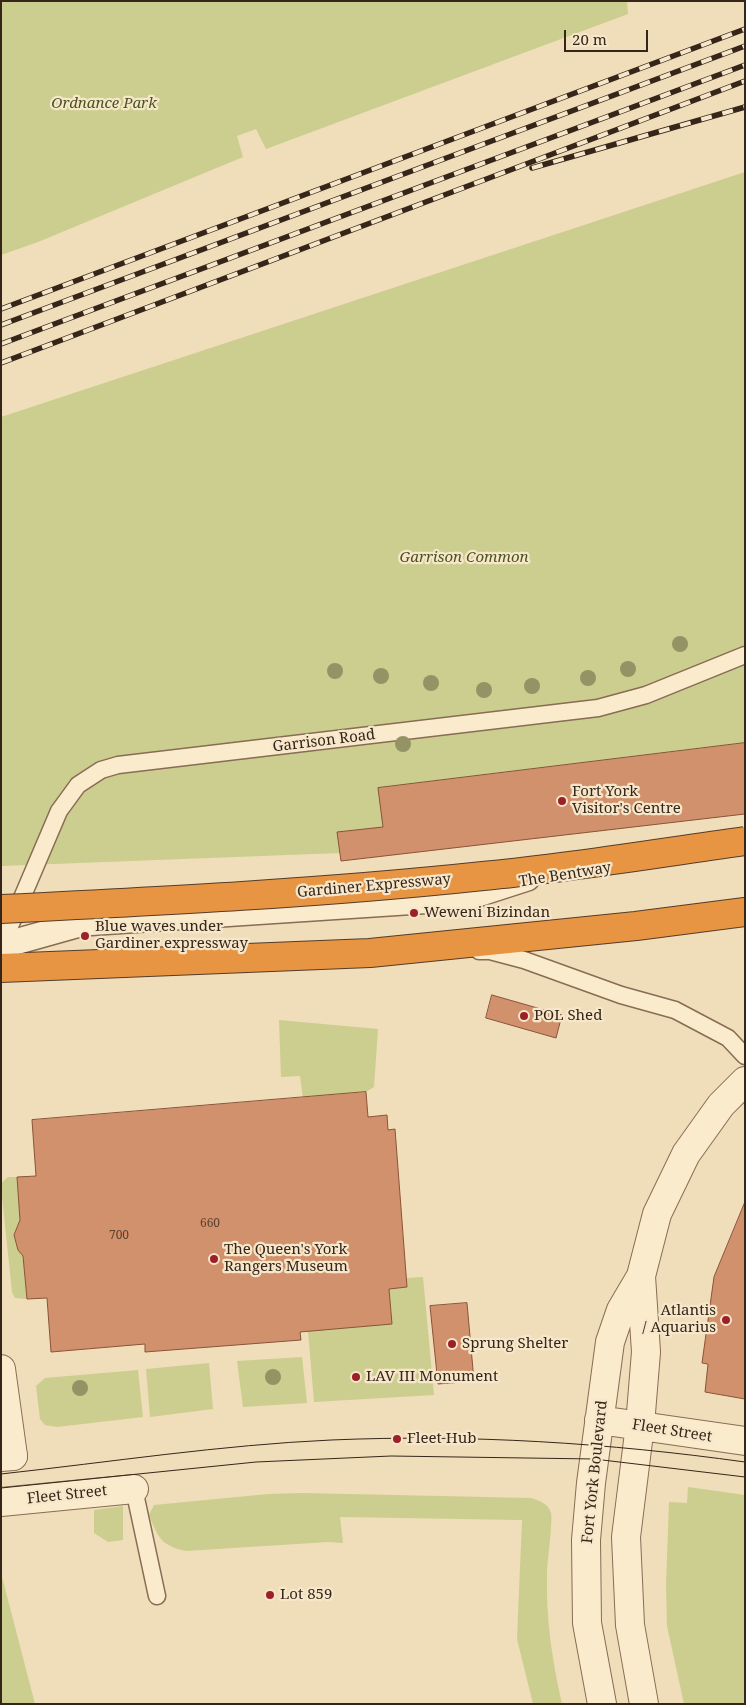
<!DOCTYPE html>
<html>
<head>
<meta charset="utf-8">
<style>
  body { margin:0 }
  #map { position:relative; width:746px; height:1705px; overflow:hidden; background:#f0ddba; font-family:"Noto Serif",serif }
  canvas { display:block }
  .frame { position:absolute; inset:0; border:2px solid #36261a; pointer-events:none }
  .scale { position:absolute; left:564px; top:30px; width:84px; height:22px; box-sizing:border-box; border:2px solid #36261a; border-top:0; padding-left:6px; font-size:15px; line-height:18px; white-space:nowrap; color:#36261a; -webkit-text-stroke:4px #f7e7ca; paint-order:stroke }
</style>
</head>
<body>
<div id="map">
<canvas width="746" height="1705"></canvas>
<div class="frame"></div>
<div class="scale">20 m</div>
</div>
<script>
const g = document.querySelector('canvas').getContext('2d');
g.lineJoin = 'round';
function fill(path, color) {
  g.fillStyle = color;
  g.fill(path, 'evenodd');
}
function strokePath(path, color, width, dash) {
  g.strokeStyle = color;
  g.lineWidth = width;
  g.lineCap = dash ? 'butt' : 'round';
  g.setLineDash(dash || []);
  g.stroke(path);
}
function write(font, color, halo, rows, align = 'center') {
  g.font = font + ' "Noto Serif",serif';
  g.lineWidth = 4.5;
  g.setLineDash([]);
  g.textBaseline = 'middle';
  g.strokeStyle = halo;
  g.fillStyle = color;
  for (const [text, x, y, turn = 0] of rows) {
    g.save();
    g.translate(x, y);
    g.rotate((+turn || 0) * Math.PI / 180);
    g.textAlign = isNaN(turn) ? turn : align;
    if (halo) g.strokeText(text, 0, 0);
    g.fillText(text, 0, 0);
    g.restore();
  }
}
fill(new Path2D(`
  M1,1h626l1,13 -362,135 -10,-20 -19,7 6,21 -205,85 -37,13z
  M745,172v634l-57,10 -348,37 -339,13v-449z
  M279,1020l99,9 -4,58 -8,5 -63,6 -3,-22 -19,1z
  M8,1177h9l3,43 -6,15 4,15 5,6 4,43 -12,-1 -3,-6 -11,-105v-4z
  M423,1277l11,118 -120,7 -6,-71 84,-7 -3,-35 18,-2 -1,-9z
  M302,1357l5,46 -64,4 -6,-46z
  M209,1363l4,46 -63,8 -4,-48z
  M138,1370l5,47 -86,10 -12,-2 -5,-6 -4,-33 9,-8z
  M688,1487l57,8v209h-61l-17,-78 -1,-41 3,-83 18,1z
  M303,1493l228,5c9,3 17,5 20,15 2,7 -4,50 -4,61 -1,46 5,85 15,130h-29l-16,-65 5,-119 -182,-3 3,26 -15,-1 -142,9c-25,-5 -28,-14 -37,-36l5,-10 114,-11z
  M123,1506v34l-15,2 -14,-9v-23z
  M1,1573l34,131h-34z`), '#cbce8e');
const building = new Path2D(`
  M745,743v71l-404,47 -4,-29 46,-5 -5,-39z
  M492,995l70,20 -6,23 -70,-20z
  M366,1092l2,25 19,-2 1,15 7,-1 12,158 -18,2 3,35 -92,8 1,8 -156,12v-8l-94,8 -4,-54 -20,1 -4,-43 -5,-6 -4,-15 6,-15 -3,-43 19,-1 -4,-56z
  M745,1202v197l-40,-7 3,-28 -6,-1 12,-86z
  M467,1303l7,78 -36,3 -8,-78z`);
fill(building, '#d1916d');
strokePath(building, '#895338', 1);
const service = new Path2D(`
  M1,947l58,-136 19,-26 23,-15 17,-5 480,-57 48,-13 99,-40
  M479,951h11l34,9 97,35 54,15 53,28 17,18
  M134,1489l23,107`);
const pedestrian = new Path2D(`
  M1,946l82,-23 382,-25 62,-20`);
const minor = new Path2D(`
  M1,1369l12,87`);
const tertiary = new Path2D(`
  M641,1276l5,76 -6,73 -14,112 4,88 14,79
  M599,1420l146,21
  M1,1457l12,-1
  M1,1502l133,-13
  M602,1704l-15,-81 -1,-83 5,-57 19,-141 11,-32 20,-34 16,-62 29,-60 35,-49 24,-24`);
const motorway = new Path2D(`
  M1,968l369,-15 266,-27 109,-14`);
strokePath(service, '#886c54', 19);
strokePath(pedestrian, '#886c54', 28);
strokePath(minor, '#886c54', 30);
strokePath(tertiary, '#886c54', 30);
strokePath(motorway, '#553b29', 30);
strokePath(service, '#fbebcd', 16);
strokePath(pedestrian, '#fbebcd', 25);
strokePath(minor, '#fbebcd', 28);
strokePath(tertiary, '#fbebcd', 28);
strokePath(motorway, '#e89543', 28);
strokePath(new Path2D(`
  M1,1474c110,-12 220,-29 330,-34 139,-6 277,3 414,22
  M1,1488l255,-26 135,-6 203,3 151,18`), '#36261a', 1);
const rail = new Path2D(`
  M532,168l213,-61
  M1,309l744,-280
  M1,325l744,-279
  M1,344l744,-279
  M1,363l744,-282`);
strokePath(rail, '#36261a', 5.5);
strokePath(rail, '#f7e7ca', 4, [11]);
const motorwayBridge = new Path2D(`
  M1,909c161,-8 322,-16 482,-33 87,-8 175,-23 262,-35`);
strokePath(motorwayBridge, '#553b29', 30, []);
strokePath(motorwayBridge, '#e89543', 28);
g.fillStyle = '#959265';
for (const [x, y] of [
  [680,644],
  [628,669],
  [335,671],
  [381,676],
  [588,678],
  [431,683],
  [532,686],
  [484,690],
  [403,744],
  [273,1377],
  [80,1388]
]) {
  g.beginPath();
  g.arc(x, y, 8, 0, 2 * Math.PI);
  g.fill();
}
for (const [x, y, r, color] of [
  [562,801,5,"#9b2028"],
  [414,913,5,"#9b2028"],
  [85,936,5,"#9b2028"],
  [524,1016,5,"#9b2028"],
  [214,1259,5,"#9b2028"],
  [726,1320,5,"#9b2028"],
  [452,1344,5,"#9b2028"],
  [356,1377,5,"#9b2028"],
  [397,1439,5,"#9b2028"],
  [270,1595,5,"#9b2028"]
]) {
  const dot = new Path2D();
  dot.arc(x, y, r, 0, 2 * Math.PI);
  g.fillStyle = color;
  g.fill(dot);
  strokePath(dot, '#f7e7ca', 2);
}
write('12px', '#5d412f', null, [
  ["660",210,1224],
  ["700",119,1236]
]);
write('italic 15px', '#4a541f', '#f7e7ca', [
  ["Ordnance Park",104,104],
  ["Garrison Common",464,558]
]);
write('15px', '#36261a', '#f7e7ca', [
  ["Garrison Road",324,741,-7],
  ["The Bentway",565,875,-9],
  ["Gardiner Expressway",374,886,-5],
  ["Fleet Street",672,1431,9],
  ["Fort York Boulevard",595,1472,-84],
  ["Fleet Street",67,1495,-6]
]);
write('15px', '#36261a', '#f7e7ca', [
  ["Fort York",572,792],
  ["Visitor's Centre",572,809],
  ["Weweni Bizindan",424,913],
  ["Blue waves under",95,927],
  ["Gardiner expressway",95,944],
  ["POL Shed",534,1016],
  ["The Queen's York",224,1250],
  ["Rangers Museum",224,1267],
  ["Atlantis",716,1311,"right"],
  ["/ Aquarius",716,1328,"right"],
  ["Sprung Shelter",462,1344],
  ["LAV III Monument",366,1377],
  ["Fleet Hub",407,1439],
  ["Lot 859",280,1595]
], 'left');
</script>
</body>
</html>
